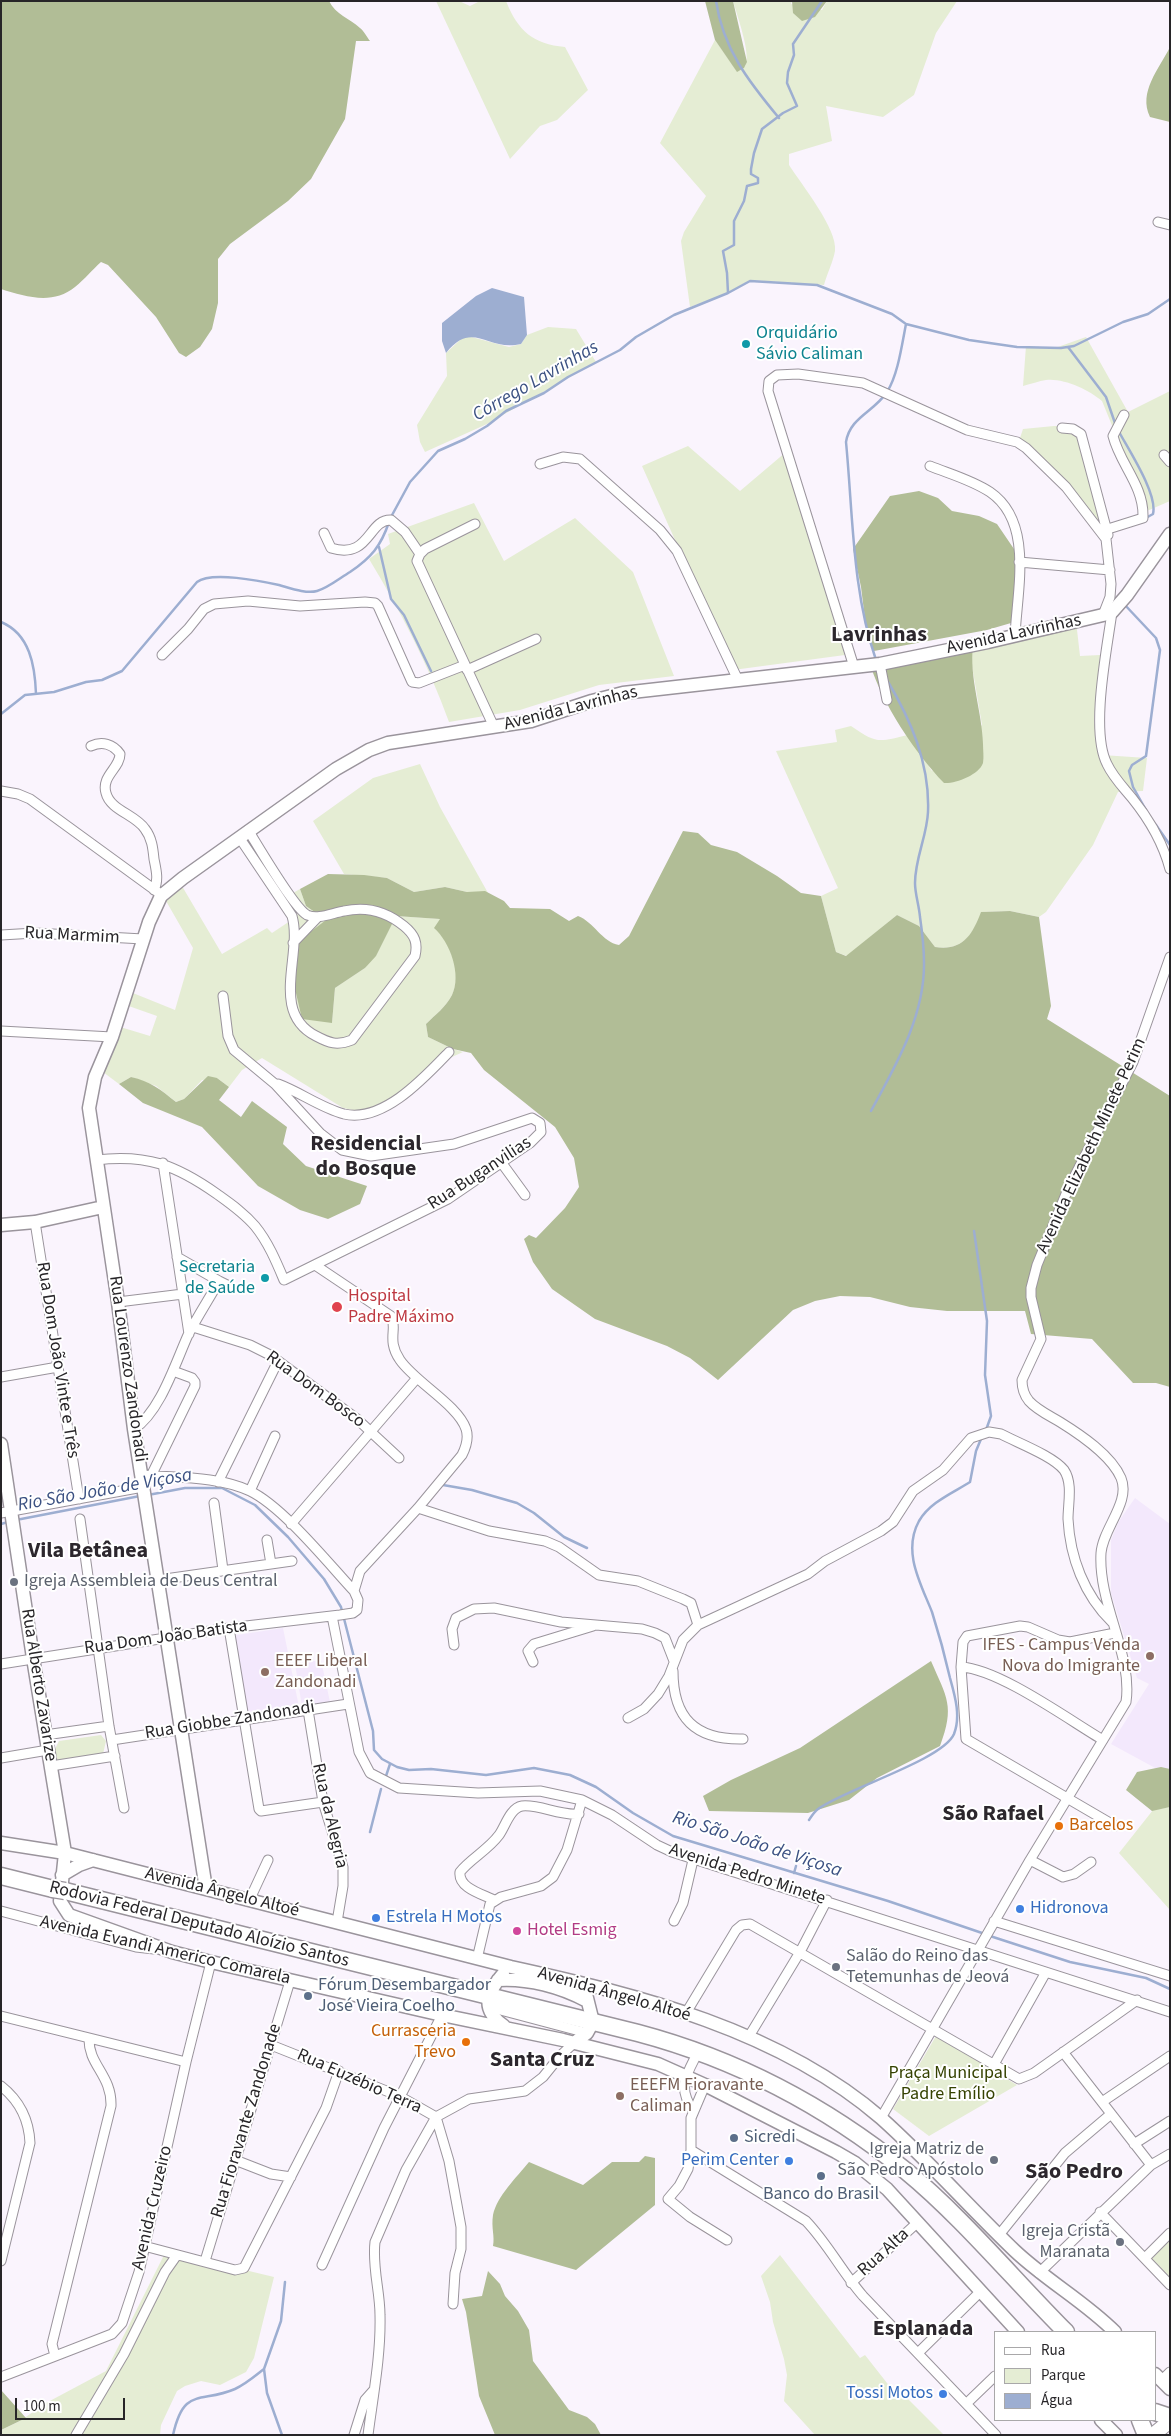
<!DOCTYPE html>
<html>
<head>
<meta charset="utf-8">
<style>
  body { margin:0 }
  #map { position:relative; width:1171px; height:2436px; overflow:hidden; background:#faf4fd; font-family:"Source Sans 3",sans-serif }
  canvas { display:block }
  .frame { position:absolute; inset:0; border:2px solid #272528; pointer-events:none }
  .legend { position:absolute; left:994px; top:2331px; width:162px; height:90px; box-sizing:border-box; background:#fff; border:1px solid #a9a8a9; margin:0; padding:6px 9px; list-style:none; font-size:15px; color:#272528 }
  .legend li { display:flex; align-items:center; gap:10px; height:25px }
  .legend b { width:25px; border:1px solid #a9a8a9 }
  .scale { position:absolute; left:15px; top:2398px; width:110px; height:22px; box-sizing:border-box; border:2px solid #272528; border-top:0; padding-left:6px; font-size:15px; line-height:18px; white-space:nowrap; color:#272528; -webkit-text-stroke:4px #fff; paint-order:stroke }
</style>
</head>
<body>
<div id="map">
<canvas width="1171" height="2436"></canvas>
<div class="frame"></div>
<ul class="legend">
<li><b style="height:6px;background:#fff"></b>Rua</li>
<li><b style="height:14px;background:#e5edd4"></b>Parque</li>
<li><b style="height:14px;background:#9daed1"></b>Água</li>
</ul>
<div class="scale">100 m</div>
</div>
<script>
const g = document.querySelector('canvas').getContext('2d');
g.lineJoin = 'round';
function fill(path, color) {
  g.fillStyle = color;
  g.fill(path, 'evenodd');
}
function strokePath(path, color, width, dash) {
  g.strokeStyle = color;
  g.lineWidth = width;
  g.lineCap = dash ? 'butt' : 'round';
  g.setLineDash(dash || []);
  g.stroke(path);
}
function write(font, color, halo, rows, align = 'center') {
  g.font = font + ' "Source Sans 3",sans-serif';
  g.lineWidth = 4;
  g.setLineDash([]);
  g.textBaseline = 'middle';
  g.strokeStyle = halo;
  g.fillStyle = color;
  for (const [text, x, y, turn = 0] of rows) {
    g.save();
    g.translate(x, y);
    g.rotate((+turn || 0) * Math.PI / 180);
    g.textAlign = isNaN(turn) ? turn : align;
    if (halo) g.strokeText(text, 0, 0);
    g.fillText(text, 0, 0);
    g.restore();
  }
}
fill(new Path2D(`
  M1135,1498l35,26v252l-59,-32 38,-60 -12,-6 -26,-85v-53l8,-19z
  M283,1628l16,79 -53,7 -15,-78z
  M321,1660l9,42 -28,4 -7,-42z`), '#f3e8fc');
fill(new Path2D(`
  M436,1h23l11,5 10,-5h26c12,30 27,43 59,46l23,43 -31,30 -17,6 -30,33z
  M733,1h59l-1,3 31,6 5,-9h130l-21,32 -22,62 -31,22 -57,-11 6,35 -43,13v11c12,19 49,64 46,86 -2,11 -8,23 -11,34l-74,-5 -25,14 -35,13 -9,-66 3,-9 22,-36 -46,-53 55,-103 22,31c4,-1 7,-2 9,-7 4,-13 -9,-49 -13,-63z
  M548,327l28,2 20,33 -109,62 -62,28 -5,-10 -3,-17 30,-49 -1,-23 15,-14 7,-3 41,11 12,-3 6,-9z
  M1086,337l42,75 42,-21v110l-23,10 -45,-110c-13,-11 -38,-23 -56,-21 -7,1 -15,4 -23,6l3,-40 29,2z
  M1054,426h7l18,10 26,97 -86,-92 4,-12z
  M688,446l52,45 46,-39 59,203 -112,15 -91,-204z
  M474,503l30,58 71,-43 58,54 41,104 -75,9 -79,25 -71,12c-21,-58 -48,-110 -80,-163l21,-15 -2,-10z
  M1076,621l4,35 20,-1 -6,66 8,34 45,3 -4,33 -25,1 -25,53 -47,67 -7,5 -29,-6 -28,1c-10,24 -20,39 -47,35l-16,-21 -22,-11 -50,41 -11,-4 -15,-56 17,-8 -62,-137 61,-9 -2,-12 16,-4c26,18 27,16 57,9l24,36 50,-46 -11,-65 2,-15z
  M420,764l20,43 48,86 -21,-1 -22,-5 -31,5 -27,-14 -43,-4 -31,-53 60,-43z
  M179,881l43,73 45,-26 5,5 24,-16 2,-4 -8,-12 3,-8 7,-4 6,17 20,14 6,103 3,-35 30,-20 31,-52 45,3 -6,9c15,14 28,47 17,67 -6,12 -17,20 -26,29l2,13 25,12 10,3 -22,10 -56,42 -23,8 -19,-4 -81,-50 -20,12 -13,17 -12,-9 -15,2 -18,19 -8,3 -20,-16 -25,-9 -12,7 -20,-15 18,-43 33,10 7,-20 -34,-12 5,-13 47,19 18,-62 -31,-54z
  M101,1735l5,6 -3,13 -43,7 -5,-3 -2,-5 6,-12z
  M1170,1807v103l-51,-57 34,-43z
  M936,2036l81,49 -88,51 -36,-27z
  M1166,2239l4,4v37l-22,-24z
  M166,2251l108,26 -20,81 -8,14 -26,13 -19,-4 -16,5 -8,5 -16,34 -1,10h-159v-5l19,-9 26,-18 60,-32z
  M780,2255l80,103 5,-3 33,42h8l38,38h-129l-31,-34 3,-26 -3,-16 -11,-37 -3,-20 -9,-26z`), '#e5edd4');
fill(new Path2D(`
  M1,1h328c7,14 20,17 31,27 4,3 7,9 10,13h-14l-11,78 -34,60 -23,22 -58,43 -12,15v44l-6,26 -12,18 -14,10 -7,-4 -23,-36 -48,-52 -7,-3c-9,8 -16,17 -26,25 -22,18 -49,10 -74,2z
  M705,1h28l14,61 -3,6 -7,4 -22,-32z
  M792,1h35l-12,16 -13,4 -9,-8z
  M1170,47v75l-20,-5c-12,-25 9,-48 20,-70z
  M919,491l19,7 14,13 27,5 18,8 17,25 3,14 -6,60 -24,7 -113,21 -7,-16 -6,-48 -8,-38 37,-53z
  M973,645c-4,33 9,66 10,99 0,6 1,13 0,19 -4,12 -28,21 -39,20 -29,-30 -62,-80 -74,-119z
  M683,831l15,2 13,12 26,7 40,24 24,17 20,3 15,56 10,4 51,-41 22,11 16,21c27,4 37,-11 46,-35l29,-1 29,6 12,89 -4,13 123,77v291l-14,-4h-23l-41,-44 -61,-5 -6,-23h-78l-37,-4 -40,-10 -30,-1 -25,5 -22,9 -75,70 -28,-22 -23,-12 -72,-27 -43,-30 -19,-27 -9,-23 5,-4 7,3 29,-30 14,-21 -5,-29 -19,-31 -71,-57 -13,-17 -18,-4 -25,-12 -2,-13c9,-9 20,-17 26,-29 10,-20 -2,-53 -18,-67l6,-9 -44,-3 -20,40 -11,12 -30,20 -3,35 -30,-4 -6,-26 -4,-47 34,-26 -20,-14 -6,-17 28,-15 36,1 23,3 27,14 31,-5 22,5 18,-1 19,10 6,7 40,1 19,12 9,-5c16,6 24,26 41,29l10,-9z
  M208,1076l9,2 12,9 -10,13 22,17 11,-16 35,26 -4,17 23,22 61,20 -7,18 -32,15 -28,-9 -42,-24 -56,-59 -59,-24 -24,-19 12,-7c19,4 30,13 45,25l8,-3z
  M931,1661c16,37 24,45 9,85l-63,32 -28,22 -41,13 -99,-2 -6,-15 28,-16 69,-32z
  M1161,1767l9,2v38l-18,4 -26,-21 11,-18z
  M645,2156l10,2v47l-79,65 -83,-24c2,-10 -2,-18 0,-31 4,-19 24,-38 36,-53l54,23 29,-23h27z
  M488,2271l12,13 5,12 13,15 11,19 4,31 36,49 18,7 8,7 6,11h-106l-16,-39 -13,-84 -4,-13 20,-3z
  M1,2390l25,28 -25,12z`), '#b1bd96');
fill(new Path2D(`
  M492,288l32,9 3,38 -6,9c-34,8 -48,-25 -75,9l-4,-12v-18l34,-27z`), '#9daed1');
strokePath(new Path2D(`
  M716,1c7,48 33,81 63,117
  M728,293l-1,-20 -4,-22 11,-6v-24l10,-20 3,-15 11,-3v-5l-7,-4v-5l3,-16 8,-24 21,-16 14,-7 -10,-23 1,-11 6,-17 -1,-11 29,-43
  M1068,347l38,50 10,29
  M1118,430c10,19 40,64 35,84l-9,5
  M391,517l19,-35 28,-31 27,-12 22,-13 19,-15 38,-18 24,-16 52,-27 16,-13 38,-22 54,-22 22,-12 67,4 75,29 14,10 63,16 48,7 44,1 13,-2 49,-24 25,-8 22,-15
  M379,547l12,52 13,16 27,56
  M1124,604l32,34 4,12 -14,106 -14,9 -3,6 4,16 13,23
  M1,622c29,12 34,44 35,72
  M876,660c-24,-69 -23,-146 -30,-218 4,-25 28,-30 41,-50 11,-17 15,-48 19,-68
  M1,714l24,-19 29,-3 32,-10 16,-2 20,-9 75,-89c14,-11 64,-1 82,3 11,3 27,9 38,6 11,-3 23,-13 33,-19 21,-14 31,-26 39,-50
  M1156,825l14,20
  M871,1111c25,-46 54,-95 53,-149 0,-15 -2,-31 -4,-45 -1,-12 -5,-23 -5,-34 0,-25 12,-47 13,-71 2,-48 -17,-92 -41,-132
  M974,1231l13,90 -2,54 6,41 -5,14
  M443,1485l29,5 45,13 17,10 30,24 23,11
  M148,1495l37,-7h37l33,17 33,32 36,42 17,28 32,124 1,19 8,9 15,8 12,3 22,-1 55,6 48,-7 36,7 26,12 37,26 40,23 215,65 97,33
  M16,1520l124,-24
  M1,1524l7,-2
  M386,1776l4,-12
  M809,1820c2,-3 5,-8 9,-11 27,-20 125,-49 136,-75 7,-18 1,-38 -4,-56 -5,-22 -11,-44 -18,-66 -11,-28 -30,-60 -13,-91 11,-19 34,-28 51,-39l6,-31 5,-12
  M370,1832l11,-43
  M794,1873l2,-7
  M990,1936l80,26 76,16 24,11
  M173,2435c11,-49 27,-31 62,-46 11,-5 20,-13 29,-20
  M282,2435l-15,-42 -3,-24 17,-48 4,-39`), '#9daed1', 2.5);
const street = new Path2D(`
  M1158,222l12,3
  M1062,428l11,1 8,5 27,101
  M1164,455l6,7
  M540,464l23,-7 17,2 80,71 17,21 61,129
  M930,466c20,8 42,14 60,26 44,30 27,98 25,144
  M475,524l-50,25 -5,5 -3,7 77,166
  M1108,529l35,-11v-3c0,-30 -23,-51 -30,-79l11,-21
  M324,533l7,15c39,12 37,-29 60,-28l14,12 15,22
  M1019,562l91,8
  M1112,612c-5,37 -22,119 -5,152 6,13 16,23 25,34 17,21 31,45 38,71
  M162,655l26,-26 16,-20 10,-5 34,-3 52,5 65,-4 10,1 3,3 34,76 7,1 46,-18
  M880,664l7,36
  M854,667l-86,-276 1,-10 8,-6 21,-1 65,9 104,47 50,12 9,6 40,39 40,52 5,45 -1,13 -7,18
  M467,670l69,-31
  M91,746c11,-5 22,-2 29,8 0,14 -19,22 -14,39 4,17 30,22 39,36 7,9 8,20 9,30 2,10 5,21 0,31
  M1,791l17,3 12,5 129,94
  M239,837l53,79c11,38 -23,96 24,120 13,7 21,10 36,4l63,-84c3,-13 0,-21 -11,-30 -17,-14 -38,-20 -60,-15 -12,2 -26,9 -37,4 -13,-7 -49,-69 -59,-85
  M1,935l34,-2 108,6
  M293,943l25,-26
  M1,1031l111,6
  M278,1084c22,8 43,24 66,30 39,9 80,-36 105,-62
  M96,1160c51,-6 80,5 121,34 14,10 27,19 38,32 13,16 21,35 29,54l164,-81 82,-56 11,-11 -1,-9 -8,-5 -78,26 -83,12 -29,-6 -22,-17 -45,-49 -41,-34 -6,-14 -5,-40
  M501,1162l24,33
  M163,1163l26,171
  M35,1222l44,277
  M177,1257l42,24
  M118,1302l65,-8
  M193,1327l57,18 20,10 87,64 42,39
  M1,1377l57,-10
  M134,1429c26,-17 41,-65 54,-94 9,-18 21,-36 31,-54l10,5
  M141,1475c35,3 77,1 109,16 33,16 78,72 104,100
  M151,1476l44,-90v-4l-3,-4 -19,-7
  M218,1482l60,-121
  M250,1491l25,-55
  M214,1503l9,67
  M418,1508l71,23 56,10 14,6 40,28 39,6 45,18 8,4 7,22
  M1,1513l142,-26
  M80,1519l29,207 15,82
  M291,1524l126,-146
  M267,1540l4,24
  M158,1580l134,-19
  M332,1616l27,136 11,21 29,15 79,5 62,-2 42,9 30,15 45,30 15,7 498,160
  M229,1628l30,181 2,2 62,-9
  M454,1645l-2,-16 4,-11 18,-9 20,-1 67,14 81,7 13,4 10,5 9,23
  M533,1662l-5,-11 6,-7 59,-18
  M1,1664l228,-36 111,-13 13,-2 4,-3 1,-10 -4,-9 6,-20 58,-63 44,-53c4,-8 7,-17 4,-26 -8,-24 -51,-47 -66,-69 -14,-20 -2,-32 -9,-44l-76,-51
  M961,1667c38,2 108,53 142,73
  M673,1671c0,47 22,69 70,68
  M308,1710l15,92 20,65v19l-6,36
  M628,1718l16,-9 14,-15 11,-18 14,-36 15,-15 110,-51 17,-13 56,-30 12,-9 20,-31 30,-21 28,-32 18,-6 12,2c17,9 52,22 63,36 9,13 4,34 4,49 2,38 16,76 44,103
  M45,1735l64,-9
  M112,1740l236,-36
  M1,1758l47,-8
  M51,1766l64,-10
  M1115,1826l-149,-87 -5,-72 2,-25 4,-6 53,-10 8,1 30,13 12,2 45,-9
  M1030,1860l33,17 11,-3 17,-12
  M494,1900c-12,-6 -36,-12 -34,-28 10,-13 28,-22 39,-37 6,-8 11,-27 23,-29 18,-2 37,10 57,8
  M249,1901l19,-41
  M1,1911l135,36 18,2
  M674,1921l9,-18 10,-43
  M994,1921l176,55
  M477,1959l13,-55 11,-7 40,-11 12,-9 14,-27 15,-50
  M489,2007l98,26
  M686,2013l50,-83 6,-5 8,-1 269,155 15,-6 103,-73
  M1,2016l185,46
  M748,2038l52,-86 27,-52
  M271,2045l128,51 37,21 13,44 12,66v22l-6,24 -2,31
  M1063,2052l88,113
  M993,2066l53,-94
  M705,2085l-14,33v32l-3,19 -9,17 -11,13 22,18 37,23
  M1,2086c19,15 28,34 29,57l-29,118
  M1102,2102l68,-46
  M693,2111c-16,-25 -7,-35 5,-59
  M881,2118l149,-258 96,-158c7,-47 -28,-98 -25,-149 2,-25 30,-51 20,-75 -10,-23 -40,-43 -61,-56 -10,-6 -23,-12 -31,-21 -5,-6 -7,-13 -7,-21l19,-41 -10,-42v-9l6,-23 31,-76 65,-127 37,-105
  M1134,2144l36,-23
  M691,2150l115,71c22,23 36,51 57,75l133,139
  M235,2160l36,14 20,3
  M1100,2212l70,73
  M999,2235l66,-82 46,-39
  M144,2246l91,24 9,-2 82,-160 13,-37
  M1145,2258l25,-25
  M205,2261l85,-280
  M322,2265l62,-137 58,-113
  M1039,2273l112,-108 19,-11
  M851,2283l66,-60
  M918,2353l61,-60
  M55,2356l-3,-12 59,-238c1,-31 -23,-41 -22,-68
  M1,2377l111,-43 10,-11 17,-51 47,-210 25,-100
  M1161,2381l9,-9
  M967,2403l28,-27
  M76,2435l48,-81 41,-82 12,-17
  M354,2435l11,-35 8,-9
  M368,2435c5,-39 13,-80 12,-120 0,-24 -8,-48 -5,-73l31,-72 30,-53 33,-18 56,-8 18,-14 17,-21 14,-13`);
const secondary = new Path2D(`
  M1,1225l34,-3 68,-15
  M1,1444l32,214 32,195 -5,48 9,14 103,37 39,10 231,53 121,25 95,24 47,21 131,67 19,11 32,26 131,143
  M1,1843l64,10 446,114c128,28 268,63 370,151 47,42 89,90 134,133 32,30 70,51 100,81
  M62,1875l17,-10 14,-5
  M206,1889l-72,-460 -16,-127 -29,-194 6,-31 17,-40 37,-115 12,-26 22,-18 153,-109 33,-19 19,-7 143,-22 61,-20 31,-8 257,-29 108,-22 115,-27 9,-3 15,-17 43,-61
  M503,1974c-16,19 -23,35 1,52
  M498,1980c30,-2 63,7 89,21
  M574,2043l13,-10 6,-11 -7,-28
  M1155,2374l15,15
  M1101,2420l15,15`);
const primary = new Path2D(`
  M1153,2435l17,-14`);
const highway = new Path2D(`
  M1,1876l52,13
  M65,1891l573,142c98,26 189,74 268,138 56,46 108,109 160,161
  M1155,2412l15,5
  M1140,2420l6,15`);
strokePath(street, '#9a949c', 11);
strokePath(secondary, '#9a949c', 15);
strokePath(primary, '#9a949c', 16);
strokePath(highway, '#9a949c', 19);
strokePath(street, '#fff', 9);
strokePath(secondary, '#fff', 12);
strokePath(primary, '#fff', 14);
strokePath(highway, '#fff', 16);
const highwayBridge = new Path2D(`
  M53,1889l12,2`);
strokePath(highwayBridge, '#9a949c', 19, []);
strokePath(highwayBridge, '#fff', 16);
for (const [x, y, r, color] of [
  [746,344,5,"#0f9aa8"],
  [265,1278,5,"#0f9aa8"],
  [337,1307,6,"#e0444e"],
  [14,1582,5,"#6b7280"],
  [1150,1656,5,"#8d6e63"],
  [265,1672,5,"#8d6e63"],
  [1059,1826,5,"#e8710a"],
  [1020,1909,5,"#3f7fe0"],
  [376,1918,5,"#3f7fe0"],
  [517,1931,5,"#d1479c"],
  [836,1967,5,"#6b7280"],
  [308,1996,5,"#5c6f8a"],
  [466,2042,5,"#e8710a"],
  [620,2096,5,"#8d6e63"],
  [734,2138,5,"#5c6f8a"],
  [994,2160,5,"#6b7280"],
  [789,2161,5,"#3f7fe0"],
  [821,2176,5,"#5c6f8a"],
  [1120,2242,5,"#6b7280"],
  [943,2394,5,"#3f7fe0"]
]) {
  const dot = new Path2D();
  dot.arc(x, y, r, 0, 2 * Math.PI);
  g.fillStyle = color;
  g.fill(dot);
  strokePath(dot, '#fff', 2);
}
write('18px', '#0d838f', '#fff', [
  ["Orquidário",756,334],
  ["Sávio Caliman",756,355],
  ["Secretaria",255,1268,"right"],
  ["de Saúde",255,1289,"right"]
], 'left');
write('18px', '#272528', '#fff', [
  ["Avenida Lavrinhas",1014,635,-12],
  ["Avenida Lavrinhas",571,709,-14],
  ["Rua Marmim",72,936,3],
  ["Avenida Elizabeth Minete Perim",1092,1146,-65],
  ["Rua Buganvilias",480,1174,-33],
  ["Rua Dom João Vinte e Três",57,1360,81],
  ["Rua Lourenzo Zandonadi",127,1369,82],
  ["Rua Dom Bosco",315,1390,36],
  ["Rua Dom João Batista",166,1638,-8],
  ["Rua Alberto Zavarize",38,1685,81],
  ["Rua Giobbe Zandonadi",230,1721,-9],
  ["Rua da Alegria",329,1816,77],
  ["Avenida Pedro Minete",747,1875,18],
  ["Avenida Ângelo Altoé",222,1893,14],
  ["Rodovia Federal Deputado Aloízio Santos",199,1925,14],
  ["Avenida Evandi Americo Comarela",165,1951,13],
  ["Avenida Ângelo Altoé",614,1995,16],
  ["Rua Euzébio Terra",359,2082,24],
  ["Rua Fioravante Zandonade",247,2121,-73],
  ["Avenida Cruzeiro",153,2208,-77],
  ["Rua Alta",884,2253,-42]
]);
write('18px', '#be3a42', '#fff', [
  ["Hospital",348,1297],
  ["Padre Máximo",348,1318]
], 'left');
write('18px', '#5b616d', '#fff', [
  ["Igreja Assembleia de Deus Central",24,1582],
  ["Salão do Reino das",846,1957],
  ["Tetemunhas de Jeová",846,1978],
  ["Igreja Matriz de",984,2150,"right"],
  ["São Pedro Apóstolo",984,2171,"right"],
  ["Igreja Cristã",1110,2232,"right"],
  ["Maranata",1110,2253,"right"]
], 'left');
write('18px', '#785e54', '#fff', [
  ["IFES - Campus Venda",1140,1646,"right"],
  ["Nova do Imigrante",1140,1667,"right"],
  ["EEEF Liberal",275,1662],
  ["Zandonadi",275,1683],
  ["EEEFM Fioravante",630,2086],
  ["Caliman",630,2107]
], 'left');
write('18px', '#c56008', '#fff', [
  ["Barcelos",1069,1826],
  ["Currasceria",456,2032,"right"],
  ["Trevo",456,2053,"right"]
], 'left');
write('18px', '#366cbe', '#fff', [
  ["Hidronova",1030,1909],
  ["Estrela H Motos",386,1918],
  ["Perim Center",779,2161,"right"],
  ["Tossi Motos",933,2394,"right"]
], 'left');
write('18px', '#b23c85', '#fff', [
  ["Hotel Esmig",527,1931]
], 'left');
write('18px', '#4e5e75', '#fff', [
  ["Fórum Desembargador",318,1986],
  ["José Vieira Coelho",318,2007],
  ["Sicredi",744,2138],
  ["Banco do Brasil",821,2195,"center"]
], 'left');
write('18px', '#354201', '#fff', [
  ["Praça Municipal",948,2074],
  ["Padre Emílio",948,2095]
]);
write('italic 19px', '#3b5182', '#fff', [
  ["Córrego Lavrinhas",536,382,-30],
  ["Rio São João de Viçosa",105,1491,-10],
  ["Rio São João de Viçosa",757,1845,18]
]);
write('bold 22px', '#2c272d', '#fff', [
  ["Lavrinhas",879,636],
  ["Residencial",366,1145],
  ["do Bosque",366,1170],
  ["Vila Betânea",88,1552],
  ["São Rafael",993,1815],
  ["Santa Cruz",542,2061],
  ["São Pedro",1074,2173],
  ["Esplanada",923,2330]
]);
</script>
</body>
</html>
